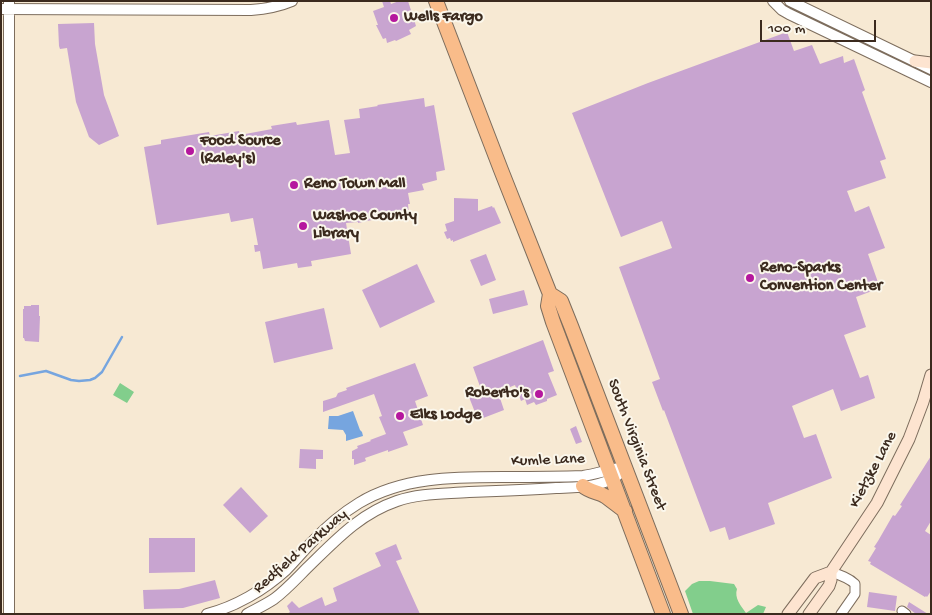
<!DOCTYPE html>
<html>
<head>
<meta charset="utf-8">
<style>
  body { margin:0 }
  #map { position:relative; width:932px; height:615px; overflow:hidden; background:#f7e9d3; font-family:"Gochi Hand",sans-serif }
  canvas { display:block }
  .frame { position:absolute; inset:0; border:2px solid #3b2a1e; pointer-events:none }
  .scale { position:absolute; left:760px; top:20px; width:116px; height:22px; box-sizing:border-box; border:2px solid #3b2a1e; border-top:0; padding-left:6px; font-size:15px; line-height:18px; white-space:nowrap; color:#3b2a1e; -webkit-text-stroke:4px #fbf7ec; paint-order:stroke }
</style>
</head>
<body>
<div id="map">
<canvas width="932" height="615"></canvas>
<div class="frame"></div>
<div class="scale">100 m</div>
</div>
<script>
const g = document.querySelector('canvas').getContext('2d');
g.lineJoin = 'round';
function fill(path, color) {
  g.fillStyle = color;
  g.fill(path, 'evenodd');
}
function strokePath(path, color, width, dash) {
  g.strokeStyle = color;
  g.lineWidth = width;
  g.lineCap = dash ? 'butt' : 'round';
  g.setLineDash(dash || []);
  g.stroke(path);
}
function write(font, color, halo, rows, align = 'center') {
  g.font = font + ' "Gochi Hand",sans-serif';
  g.lineWidth = 4;
  g.setLineDash([]);
  g.textBaseline = 'middle';
  g.strokeStyle = halo;
  g.fillStyle = color;
  for (const [text, x, y, turn = 0] of rows) {
    g.save();
    g.translate(x, y);
    g.rotate((+turn || 0) * Math.PI / 180);
    g.textAlign = isNaN(turn) ? turn : align;
    if (halo) g.strokeText(text, 0, 0);
    g.fillText(text, 0, 0);
    g.restore();
  }
}
fill(new Path2D(`
  M120,383l14,9 -7,11 -14,-8z
  M699,581h11l24,3 3,5c-3,9 4,17 9,24l12,-8 8,2 -3,7h-70l-8,-23 7,-7z`), '#82ce8c');
fill(new Path2D(`
  M353,411l7,19 2,2 1,4 -17,5v-6l-3,-5 -15,-1 1,-13h9z`), '#76a5df');
strokePath(new Path2D(`
  M20,376l26,-5 25,9 8,1 11,-1 5,-2 7,-6 20,-35`), '#76a5df', 2.5);
fill(new Path2D(`
  M382,1h8l1,3 8,-3h9l8,25 -7,4 2,4 -15,7 -1,-1 -8,3 -1,-5 -3,1 -7,-14h2l-5,-14 11,-4z
  M94,23l1,21 9,51 15,41 -20,9 -10,-8 -13,-35 -9,-54 -7,1 -1,-3 -1,-22z
  M787,32l7,19 18,-6 8,19 23,-8 1,7 10,-4 11,31 -3,2 24,67 -6,2 6,17 -39,13 8,21 14,-6 16,42 -17,6 12,34 -24,9 10,30 -22,8 16,43 8,-3 7,23 -34,13 -8,-22 -41,17 12,32 12,-4 16,44 -64,25 7,21 -46,16 -4,-13 -15,5 -46,-122 -1,1 -11,-29 8,-3 -41,-112 53,-19 -10,-27 -41,16 -49,-124 76,-30z
  M424,98l1,9 9,-2 11,65 -9,2 1,8 -15,4 2,6 -16,3 2,11h-2l1,11 -22,3 -1,-1 -28,6v-1l-12,1 5,31 -40,7 1,5 -14,2 -1,-5 -34,6 -3,-18 -5,1 -1,-7h4l-5,-27 -22,4 -2,-9 -72,12 -13,-78 17,-3v-4l48,-8 1,4 29,-5 1,4 32,-6 -1,-3 25,-4 1,3 32,-5 6,35 15,-2 -6,-33 16,-2 -1,-9 19,-3 -1,-1z
  M454,198l24,1v12l14,-5 1,2 1,-1 7,16 -48,19v-2l-2,1 -1,-3 -3,1 -3,-7 3,-1 -2,-7 9,-3z
  M486,254l10,26 -15,6 -11,-26z
  M417,264l18,38 -55,26 -18,-38z
  M524,290l4,15 -35,9 -4,-15z
  M31,305h8v11h1l-1,26 -14,-1 -1,-3h-1v-29h1v-3h7z
  M324,308l9,41 -59,14 -9,-41z
  M543,340l11,31 -6,2 9,22 -10,4v2l-11,4 -2,-3 -7,3 -2,-6 -4,2 -6,-16 -17,7 6,18 -26,10 -9,-23 13,-5 -9,-25z
  M415,363l13,33 -13,5 8,24 -20,7 5,13 -20,7v-2l-23,8 1,3 -12,4v-6h-2v-8l6,-3 -1,-2 14,-5 -1,-1 16,-6 -7,-17 3,-1 -8,-22 -51,18v-11l13,-4 2,-4 9,-3 -1,-2z
  M576,426l6,16 -6,2 -6,-15z
  M300,449l23,1v9h-7v10l-17,-1z
  M931,456v65l-6,10 6,4v56l-4,6 -1,-1 -1,1 -55,-33 1,-2 -3,-1 8,-13 -2,-1 4,-6 15,-26 2,1 7,-10 -2,-1z
  M241,487l27,29 -18,17 -27,-28z
  M149,538h46v34l-46,1z
  M396,544l6,15 -6,2 24,53h-133l3,-2 -3,-6 5,-5 7,7 23,-11 3,9 12,-5 -4,-13 48,-22 -6,-13z
  M215,580l5,18 -37,10 -39,1 -1,-19 36,-1z
  M869,592l28,4 -2,15 -28,-4z
  M909,602l19,12h-12l-4,-3 -5,-4z`), '#c8a4d0');
const minor = new Path2D(`
  M831,572c9,3 18,6 24,12v10l-14,20
  M902,611l4,3`);
const tertiary = new Path2D(`
  M9,1v613
  M773,1l9,9 7,4 142,68
  M790,1l141,68
  M1,9l250,1c14,-1 27,-3 41,-9
  M207,614c28,-7 57,-24 79,-44 9,-9 17,-19 26,-28 14,-15 29,-28 47,-39 43,-26 94,-26 144,-26 26,0 53,0 80,-1 14,-2 27,-7 42,-9
  M247,614c9,-5 18,-9 27,-15 12,-9 22,-20 33,-31 28,-27 52,-54 90,-67 23,-8 48,-7 72,-9 29,-1 58,-2 87,-4 20,-1 45,0 62,-13`);
const secondary = new Path2D(`
  M915,61l16,2
  M788,614l27,-36 16,-6 46,-69 32,-64 14,-37 8,-27
  M809,614l20,-28 2,-6v-8`);
const primary = new Path2D(`
  M436,1l65,169 47,119 2,5 -2,12 5,16 110,292
  M550,294l11,7 10,25 110,288
  M583,486c7,6 15,6 22,10 7,5 13,10 20,15`);
strokePath(minor, '#7d6d5d', 11);
strokePath(tertiary, '#7d6d5d', 12);
strokePath(secondary, '#7d6d5d', 13);
strokePath(primary, '#7d6d5d', 16);
strokePath(minor, '#fff', 9);
strokePath(tertiary, '#fff', 10);
strokePath(secondary, '#fde4d0', 11);
strokePath(primary, '#f9bc8a', 14);
for (const [x, y, r, color] of [
  [394,18,5,"#b5179e"],
  [190,151,5,"#b5179e"],
  [294,185,5,"#b5179e"],
  [303,226,5,"#b5179e"],
  [750,278,5,"#b5179e"],
  [539,394,5,"#b5179e"],
  [400,416,5,"#b5179e"]
]) {
  const dot = new Path2D();
  dot.arc(x, y, r, 0, 2 * Math.PI);
  g.fillStyle = color;
  g.fill(dot);
  strokePath(dot, '#fbf7ec', 2);
}
write('bold 16px', '#3b2a1e', '#fbf7ec', [
  ["Wells Fargo",404,18],
  ["Food Source",200,142],
  ["(Raley's)",200,160],
  ["Reno Town Mall",304,185],
  ["Washoe County",313,217],
  ["Library",313,235],
  ["Reno-Sparks",760,269],
  ["Convention Center",760,287],
  ["Roberto's",529,394,"right"],
  ["Elks Lodge",410,416]
], 'left');
write('16px', '#3b2a1e', '#fbf7ec', [
  ["South Virginia Street",636,445,69],
  ["Kumle Lane",548,461,-2],
  ["Kietzke Lane",874,470,-62],
  ["Redfield Parkway",301,552,-41]
]);
</script>
</body>
</html>
